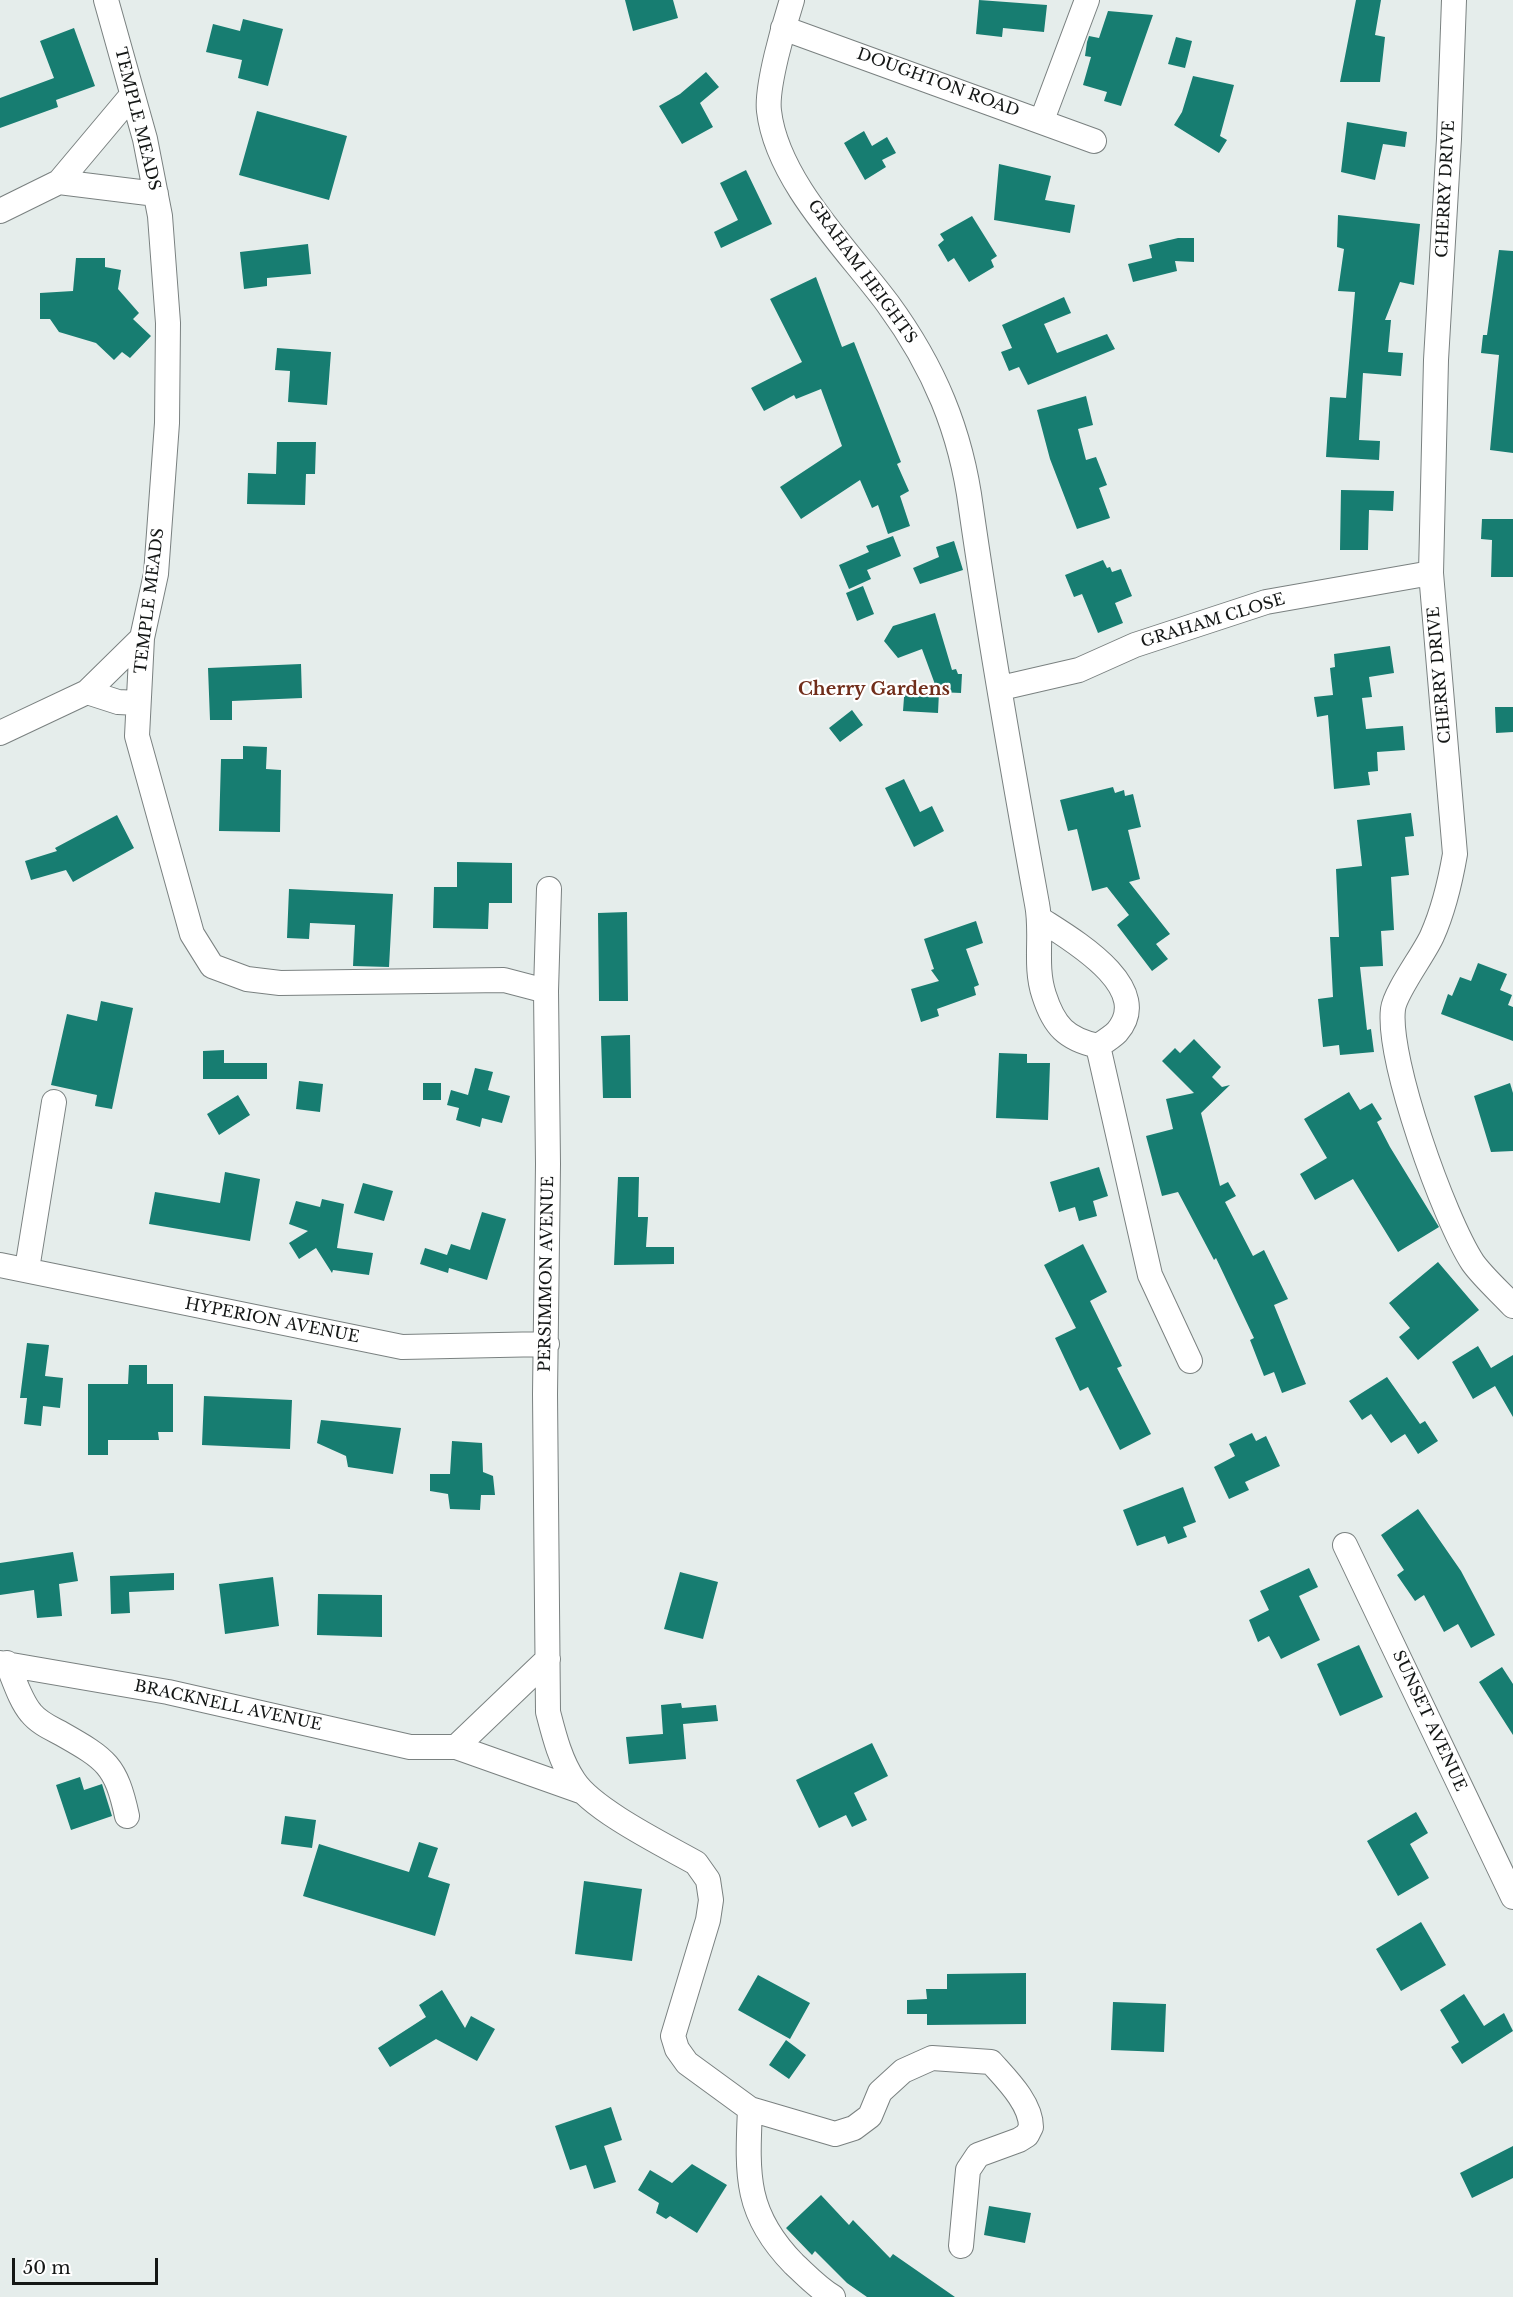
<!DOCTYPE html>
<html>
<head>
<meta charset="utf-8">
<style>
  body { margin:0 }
  #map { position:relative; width:1513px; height:2297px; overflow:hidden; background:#e5edeb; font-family:"Libre Baskerville",serif }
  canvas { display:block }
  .scale { position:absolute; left:12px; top:2258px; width:146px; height:27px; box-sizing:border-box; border:3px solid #141716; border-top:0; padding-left:8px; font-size:18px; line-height:21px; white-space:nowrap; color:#141716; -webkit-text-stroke:4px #fff; paint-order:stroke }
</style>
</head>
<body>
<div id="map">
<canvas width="1513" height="2297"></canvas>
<div class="scale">50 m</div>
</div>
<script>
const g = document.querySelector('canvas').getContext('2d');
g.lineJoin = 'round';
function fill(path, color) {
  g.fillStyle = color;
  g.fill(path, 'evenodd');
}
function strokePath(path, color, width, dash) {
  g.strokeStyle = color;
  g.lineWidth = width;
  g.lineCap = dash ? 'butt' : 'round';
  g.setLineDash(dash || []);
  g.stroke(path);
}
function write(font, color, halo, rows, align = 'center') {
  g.font = font + ' "Libre Baskerville",serif';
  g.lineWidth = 4.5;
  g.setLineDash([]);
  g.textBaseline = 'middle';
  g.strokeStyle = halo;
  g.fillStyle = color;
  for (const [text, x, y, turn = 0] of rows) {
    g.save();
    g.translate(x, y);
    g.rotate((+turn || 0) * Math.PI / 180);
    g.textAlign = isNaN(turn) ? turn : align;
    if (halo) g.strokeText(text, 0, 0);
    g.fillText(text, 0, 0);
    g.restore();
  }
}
fill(new Path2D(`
  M625,0h48l5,18 -45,13z
  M979,0l68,5 -3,27 -41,-4 -1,9 -26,-3z
  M1356,0h25l-6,35 10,2 -5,45h-40z
  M1108,11l45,4 -32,91 -17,-5 3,-9 -24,-7 8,-28 -6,-1 2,-14 2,-6 10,2z
  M243,19l40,10 -15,57 -30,-8 4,-18 -36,-8 7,-28 27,7z
  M74,28l21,58 -39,14 2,7 -58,21v-30l54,-20 -14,-37z
  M1176,37l16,4 -7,27 -17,-4z
  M706,72l13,15 -19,16 13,24 -31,17 -23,-38 21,-12z
  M1193,76l41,9 -14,51 7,4 -8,13 -45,-28 8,-13z
  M257,111l90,25 -18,64 -90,-25z
  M1347,122l60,10 -2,15 -22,-3 -8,36 -34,-8z
  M864,131l8,15 15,-9 9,16 -14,7 4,7 -21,13 -21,-37z
  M999,164l52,12 -6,24 30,5 -5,28 -76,-13z
  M746,170l26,54 -51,24 -7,-16 24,-12 -18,-37z
  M1338,215l82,9 -6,61 -14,-3 -15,38h6l-3,32 15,1 -2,23 -38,-3 -4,67 21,1 -1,19 -53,-3 4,-60 16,1 9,-106 -17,-1 6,-42 -7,-2z
  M972,216l25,40 -6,4 3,7 -25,15 -15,-24 -6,4 -10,-17 6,-5 -4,-6z
  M1178,238h16v24l-19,-1 2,10 -44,11 -5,-18 24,-6 -3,-13z
  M308,244l3,30 -44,4v8l-23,3 -4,-37z
  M1499,250l14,1v202l-23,-3 9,-95 -18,-2 2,-18h4z
  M76,258h29v9l16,3 -3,19 21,24 -6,6 18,17 -21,22 -8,-6 -8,8 -18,-17 -37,-11 -9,-13h-10v-26l33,-2z
  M816,277l26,70 12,-5 47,120 -4,2 12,27 -9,5 10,30 -22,8 -10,-29 -6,3 -12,-28 -59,39 -21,-32 62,-41 -21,-57 -25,10 -2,-4 -30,16 -13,-23 51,-26 -32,-63z
  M1064,297l7,16 -27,11 13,29 50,-19 8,15 -87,36 -9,-18 -10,4 -8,-19 11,-4 -10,-23z
  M277,348l54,4 -4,53 -39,-3 2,-31 -15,-1z
  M1086,396l7,29 -15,4 8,31 10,-3 11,28 -8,3 11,30 -33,11 -27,-70 -13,-49z
  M277,442h39l-1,32h-9l-1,31 -58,-1 1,-31 28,1z
  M1341,490l53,1 -1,20 -24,-1 -1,40h-28z
  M1482,519h31v58h-22l1,-37 -11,-1z
  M893,536l8,20 -34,14 4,9 -22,10 -10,-24 30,-13 -3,-6z
  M954,541l9,29 -43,14 -7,-16 26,-11 -3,-10z
  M1103,560l4,8 3,-1 2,5 9,-3 11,27 -17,7 8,20 -25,10 -16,-39 -8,3 -9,-22z
  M863,586l11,28 -17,7 -11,-28z
  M935,613l17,57 4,-1 2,5h4l-1,19 -22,-1 -1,21 -35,-2 2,-27 31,3 -14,-38 -24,9 -14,-17 9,-15z
  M1390,646l4,27 -25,4 3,20 -10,1 4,31 37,-3 2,24 -28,2 1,19 -10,1 2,13 -36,4 -6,-74 -11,2 -3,-20 19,-2 -3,-27 5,-1 -1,-13z
  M301,664l1,34 -70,3v19h-22l-2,-52z
  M1495,707h18v25l-17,1z
  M852,710l11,15 -23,17 -11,-14z
  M243,746l24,1 -1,22 15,1 -1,62 -61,-1 2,-72h22z
  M904,779l16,33 12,-6 12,25 -30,16 -29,-59z
  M1113,787l2,6 9,-3 1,6 8,-2 8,33 -13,3 12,49 -11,3 41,52 -14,10 12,15 -16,12 -35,-46 12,-10 -22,-28 -15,4 -15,-62 -9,2 -8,-31z
  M1411,813l3,23 -9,1 4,38 -18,2 3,53 -13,1 2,35 -23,1 7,63 4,-1 3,23 -34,3 -1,-10 -16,2 -5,-48 15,-2 -3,-60h9l-3,-68 26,-3 -5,-46z
  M117,815l17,33 -61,34 -7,-12 -35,10 -6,-19 32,-10 -2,-3z
  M457,862l55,1v40h-23l-1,26 -55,-1 1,-41h23z
  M289,889l104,5 -4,73 -36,-1 2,-41 -45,-2 -1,16 -22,-1z
  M627,912l1,89h-29l-1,-88z
  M976,921l7,22 -17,6 13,36 -5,2 2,8 -39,14 2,7 -18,6 -10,-33 28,-8 -8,-11 3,-1 -10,-30z
  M1478,963l29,11 -7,16 12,5 -4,10 5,2v34l-72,-27 7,-20 4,2 8,-19 11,4z
  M101,1001l32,7 -21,101 -17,-3 2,-11 -46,-10 16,-71 30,7z
  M630,1035l1,63h-28l-2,-62z
  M1194,1039l27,28 -9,10 10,10 8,-2 -29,28 19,73 8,-4 8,14 -11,6 28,54 11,-6 24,49 -14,6 32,79 -24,9 -8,-21 -10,4 -14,-36 4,-2 -38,-80 -2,2 -36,-68 -16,4 -16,-60 27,-7 -7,-30 28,-6 -32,-32 13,-13 5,5z
  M224,1050v13h43v16h-64v-28z
  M999,1053l28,1v9h23l-2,57 -52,-2z
  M475,1068l18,4 -5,18 22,6 -8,27 -20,-5 -2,9 -24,-7 3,-12 -12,-3 4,-15 17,5z
  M299,1081l24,3 -3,28 -24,-3z
  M423,1083h18v17h-18z
  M1510,1083l3,10v58l-22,1 -17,-56z
  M1349,1092l11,18 12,-7 10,16 -5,3 13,25 49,80 -41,25 -45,-73 -38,21 -15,-26 27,-16 -23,-39z
  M238,1095l12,20 -31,20 -12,-21z
  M1099,1167l9,29 -15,5 4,15 -18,5 -4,-14 -16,5 -9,-30z
  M225,1172l35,7 -10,62 -101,-17 6,-32 65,11z
  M618,1177h21l-1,40h10l-2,30h28v17l-60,1z
  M363,1183l30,8 -9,30 -30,-8z
  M322,1199l22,5 -7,44 36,5 -4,22 -36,-5 -1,3 -16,-25 -17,11 -10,-16 19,-12 -19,-7 7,-23 24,6z
  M482,1212l24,7 -19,61 -38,-12 -1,5 -28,-9 5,-16 22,7 4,-11 19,6z
  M1083,1244l24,48 -17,9 32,65 -5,2 34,66 -31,16 -32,-63 -8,4 -25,-53 21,-10 -32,-63z
  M1438,1262l41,48 -61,50 -19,-23 11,-9 -21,-25z
  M27,1343l22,2 -4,31 18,2 -3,30 -17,-2 -2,20 -17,-2 3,-26h-7z
  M1478,1346l13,22 22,-13v62l-18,-31 -22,13 -21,-37z
  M129,1365h18v19h26v48h-15l1,8h-51v15h-20v-71h40z
  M1387,1377l33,47 5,-3 13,20 -20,13 -13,-20 -14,9 -20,-29 -9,6 -13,-19z
  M204,1396l88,4 -2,49 -88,-4z
  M321,1420l80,8 -8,46 -45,-7 -2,-11 -29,-13z
  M1252,1433l4,8 10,-5 14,30 -35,16 4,8 -20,9 -15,-32 21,-11 -6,-12z
  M452,1441l30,2 1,29 10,4 2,19h-14l-1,15 -30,-1 -2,-15 -18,-3v-17h20z
  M1183,1487l13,35 -13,5 4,10 -19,7 -3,-8 -28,10 -14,-36z
  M1418,1509l43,62 34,64 -24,13 -13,-24 -14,8 -20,-37 -9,6 -18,-26 7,-5 -23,-35z
  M73,1552l5,29 -19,3 3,32 -25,2 -3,-28 -34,5v-32z
  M1309,1568l9,19 -19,9 21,44 -39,19 -12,-23 -11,6 -9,-22 20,-10 -9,-19z
  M680,1572l38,10 -15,57 -39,-10z
  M174,1573v17l-45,2 1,21 -19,1 -1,-38z
  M273,1577l6,49 -54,8 -6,-50z
  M318,1594l64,1v42l-65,-2z
  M1359,1645l24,52 -43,19 -23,-52z
  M1502,1667l11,17v51l-34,-53z
  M681,1703l1,5 34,-3 2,16 -35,3 3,35 -57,5 -3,-27 37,-3 -2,-29z
  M872,1743l16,33 -34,17 13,27 -15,7 -6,-12 -27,13 -23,-48z
  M80,1777l4,13 18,-6 10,32 -41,14 -15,-45z
  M1416,1812l12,21 -18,11 19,34 -31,18 -31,-55z
  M285,1816l31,4 -4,28 -31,-4z
  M419,1842l19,6 -10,29 22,7 -15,52 -132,-40 16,-52 90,28z
  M584,1881l58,8 -10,72 -57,-7z
  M1421,1922l25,43 -45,26 -25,-42z
  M1026,1973v51l-99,1v-11h-20v-14l20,-1 -1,-10h21v-15z
  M758,1975l52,28 -20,36 -52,-29z
  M442,1990l23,38 6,-12 24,13 -18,32 -41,-22 -46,28 -12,-19 48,-31 -7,-12z
  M1464,1994l20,32 20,-13 9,18 -51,33 -11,-17 8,-5 -19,-32z
  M1113,2002l53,2 -2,48 -53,-2z
  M786,2040l20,15 -17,24 -20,-14z
  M611,2107l11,33 -18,6 12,36 -22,7 -8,-24 -16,5 -15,-44z
  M1513,2146v32l-41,20 -12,-25z
  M692,2164l35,21 -30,48 -27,-17 -4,3 -10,-6 3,-10 -21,-13 12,-20 22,13z
  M821,2195l28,30 4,-5 37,38 3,-4 62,43h-88l-20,-14 -32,-32 -3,4 -26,-27z
  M989,2206l42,7 -6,30 -41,-8z`), '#177d71');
const minor = new Path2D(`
  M106,0l39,139 15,77 8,107 -1,100 -11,151 -14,64 -5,98 55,198 20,32 35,13 33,4 224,-3 42,11
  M792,0c-8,25 -26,87 -23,111 8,70 79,139 119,193 46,63 73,127 83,204 19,133 42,264 66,396 6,30 -3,61 7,91 10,31 22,44 54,51 6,-4 14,-9 19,-14 39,-45 -48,-94 -77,-113
  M1454,0l-5,139 -13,221 -5,213 24,281c-5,29 -11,55 -23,82 -8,18 -37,56 -39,73 -6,51 51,210 80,254 11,15 27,29 40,43
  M783,28l311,113
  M1042,120l45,-120
  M59,182l97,12
  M0,211l59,-29 73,-87
  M1001,688l78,-18 56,-25 131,-43 165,-29
  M87,692l31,10 20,1
  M0,733l87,-41 55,-54
  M549,889l-3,102 2,173 -3,230 3,318c6,23 12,48 26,69 19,29 90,64 122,82l12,17 3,20 -3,20 -35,116 4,13 10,14 63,46 85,25 19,-6 16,-12 10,-24 23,-21 29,-13 59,4c15,17 40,41 40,65l-4,8 -8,5 -41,15 -10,15 -7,76
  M1098,1046l52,229 40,86
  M0,1265l402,82 145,-3
  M27,1269l27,-167
  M1345,1545l168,352
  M0,1663l168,29 242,55h46l127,45
  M7,1663c7,16 13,37 24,50 8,10 20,15 31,21 44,25 54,31 65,82
  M456,1747l92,-88
  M750,2109c-3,67 -5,105 44,155 13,12 24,24 39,33`);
strokePath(minor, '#7a8180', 26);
strokePath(minor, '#fff', 24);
write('16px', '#141716', '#fff', [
  ["DOUGHTON ROAD",938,83,20],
  ["TEMPLE MEADS",137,119,76],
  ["CHERRY DRIVE",1446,189,-87],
  ["GRAHAM HEIGHTS",862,272,54],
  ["TEMPLE MEADS",150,601,-83],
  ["GRAHAM CLOSE",1213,621,-17],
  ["CHERRY DRIVE",1440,675,-95],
  ["PERSIMMON AVENUE",547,1274,-89],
  ["HYPERION AVENUE",272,1321,11],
  ["BRACKNELL AVENUE",228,1706,12],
  ["SUNSET AVENUE",1429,1721,65]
]);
write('bold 18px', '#702d1a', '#fff', [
  ["Cherry Gardens",874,690]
]);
</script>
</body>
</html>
